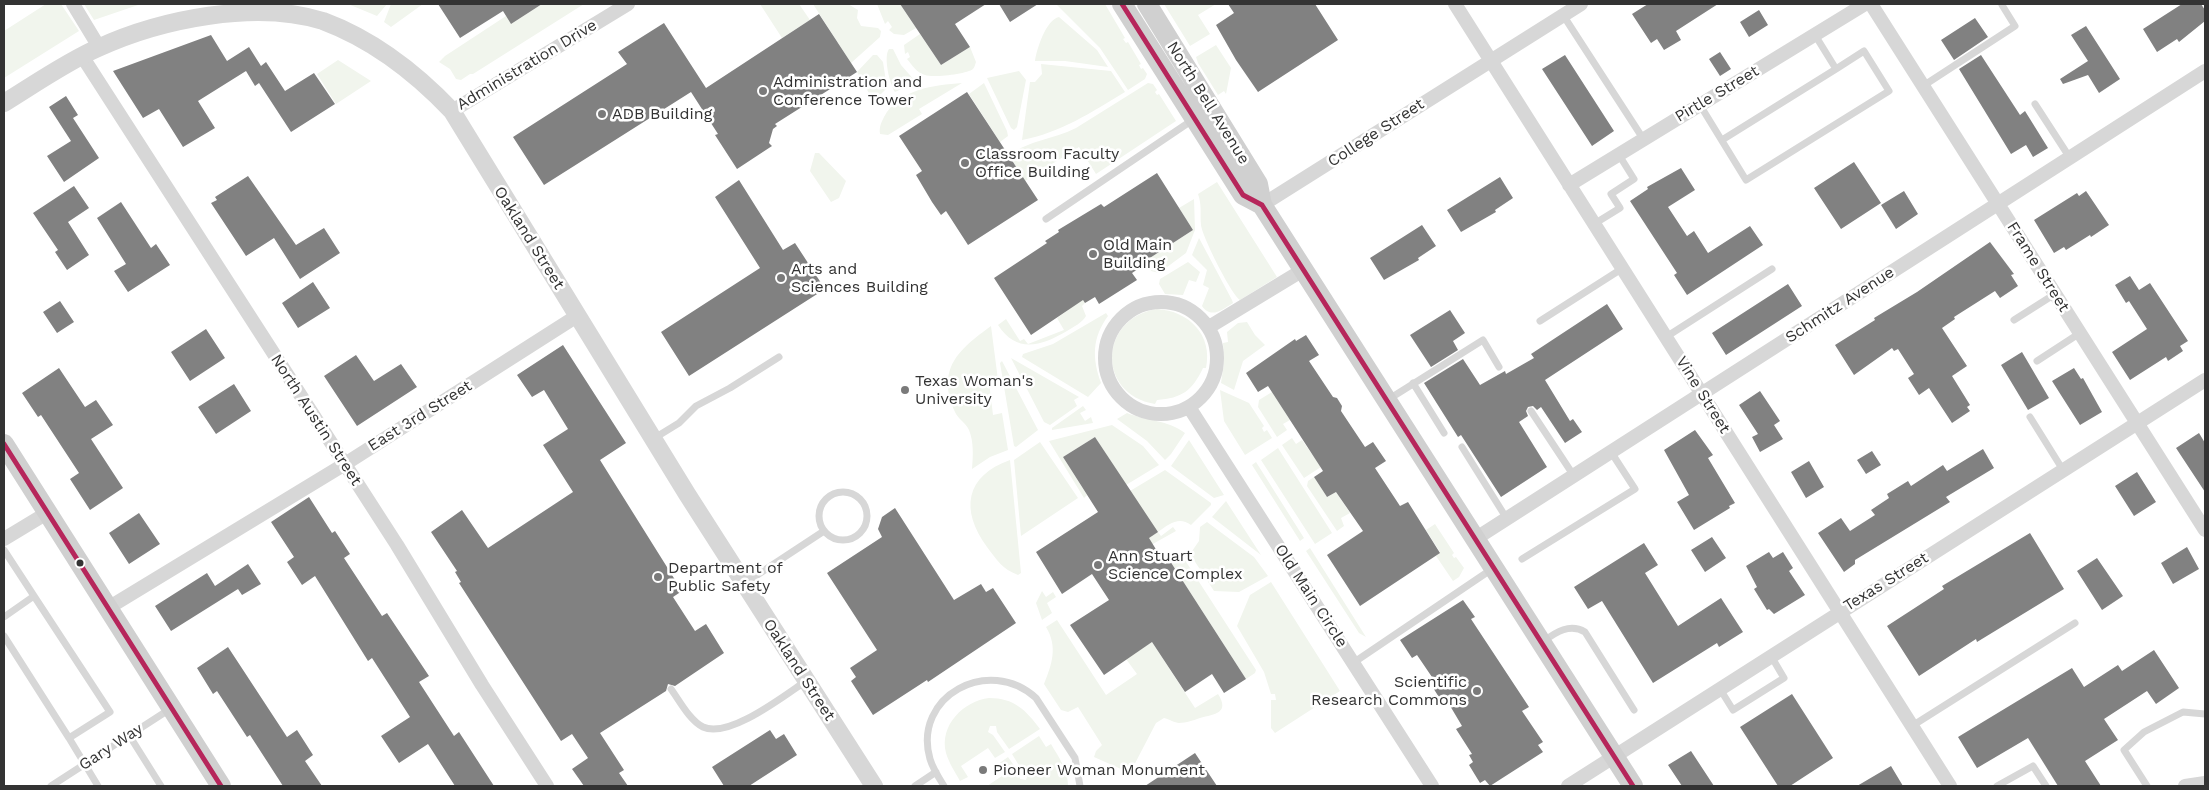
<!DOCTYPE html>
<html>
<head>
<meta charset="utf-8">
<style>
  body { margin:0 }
  #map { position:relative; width:2209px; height:790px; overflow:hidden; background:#fff; font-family:"Work Sans",sans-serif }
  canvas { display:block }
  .frame { position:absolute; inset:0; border:5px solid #333; pointer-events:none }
</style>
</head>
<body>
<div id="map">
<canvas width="2209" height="790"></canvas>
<div class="frame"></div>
</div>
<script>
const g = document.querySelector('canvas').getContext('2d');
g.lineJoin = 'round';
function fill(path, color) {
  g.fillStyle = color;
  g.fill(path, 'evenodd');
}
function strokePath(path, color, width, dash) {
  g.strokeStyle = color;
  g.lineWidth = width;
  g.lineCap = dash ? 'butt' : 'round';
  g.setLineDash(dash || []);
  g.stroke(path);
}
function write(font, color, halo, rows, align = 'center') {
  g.font = font + ' "Work Sans",sans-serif';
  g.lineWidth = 5;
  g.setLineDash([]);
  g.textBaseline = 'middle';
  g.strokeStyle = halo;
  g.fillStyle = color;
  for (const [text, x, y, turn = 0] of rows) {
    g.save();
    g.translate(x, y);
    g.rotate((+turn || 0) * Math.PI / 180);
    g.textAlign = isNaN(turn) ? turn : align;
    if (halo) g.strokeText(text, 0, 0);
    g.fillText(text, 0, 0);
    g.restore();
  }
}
fill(new Path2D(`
  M46,4h15l18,27 -75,47v-47z
  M84,4h57l-47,16z
  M348,4h39l-10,12z
  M391,4h32l-32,23 -7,-5z
  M542,4h42l-111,70h-3l-9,6 -5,-1 -6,-10 -11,-7 6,-6 61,-40 5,8z
  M760,4h39l11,16 -28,18z
  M813,4h35l10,6 -1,8 4,8 17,2 3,3 -1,6 -29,26z
  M877,4h23l16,24 -12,7 -10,-1 -5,-4 3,-3 -4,-6 -3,3z
  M1056,4h49l20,34 -2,1 3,4 2,-1 13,22 -2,1 2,4 2,-1 4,6 -2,5 -17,11 -28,-42z
  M1164,4h52l-18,11 12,19 -20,12z
  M1059,17l38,33 11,17 -43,-6h-30c2,-13 11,-41 24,-44z
  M920,34l21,31 29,-18 6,15c-1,2 -1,5 -3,7 -6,5 -40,9 -48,6 -8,-2 -13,-10 -18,-16l3,-2 -2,-5 -3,2 -1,-9z
  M1216,45l15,23 -5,26 -2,-3 -6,4 -20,-32 -2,-6z
  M889,49h4l8,16 15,17 -21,10c-5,-7 -12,-35 -6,-43z
  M873,55h4l6,7 4,26 -6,6 -11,1 -13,-23z
  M338,60l33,21 -35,23 -19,-30z
  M1041,64l70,7 14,21c-33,20 -65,41 -103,48l8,-58h5l7,-8z
  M1019,71l7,9 -9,47 -3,3 -3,-2 -24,-50z
  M962,83l-43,26 3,5 -34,21 -8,-1c-1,-7 1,-11 4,-17 15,-28 50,-32 78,-34z
  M984,83l23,48 1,5 -8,6 -31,-48z
  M1148,83l5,1 4,6 -2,2 2,3 2,-1 17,27 -80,53 -17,-27 -54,34 -16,-26c24,-16 43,-15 67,-27z
  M815,153h4l27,28 -7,17 -8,4 -21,-31z
  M1217,182l60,95 -37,23c-9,-6 -38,-64 -39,-75 -1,-11 1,-20 -3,-31z
  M1194,199l1,31 -9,23 -27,20 -8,-2 -13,-20 18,3 37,-24 -14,-22z
  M1199,238l33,62 1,3c-11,7 -22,16 -31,3l7,-18 -6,-3 4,-15 -15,-15z
  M1188,262l12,10 -4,10 -7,-2 -6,15 -18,-1 -6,-10 1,-5z
  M1077,290l8,13 -3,3 4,10c-4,7 -13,11 -19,15 -26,15 -50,23 -69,-6l8,-6 14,22 4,-2 4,5 36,-14 -7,-12 11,-8 -7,-10z
  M1157,309c32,2 56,26 49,59h-3c-11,23 -21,30 -46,32l-2,4c-59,-10 -56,-86 2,-95z
  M1106,313l2,3c-16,22 -16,42 -7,67l-13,14 -66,-40 1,-3 30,-10z
  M1247,322l8,13 10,10 -22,16 -9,29 -13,-7 3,-21 -1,-19 5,-1 -1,-10 11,-9z
  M991,326l7,54 -9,2 4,33 9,-2 6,37 -18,7 -18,12c1,-12 2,-27 -3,-39 -3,-7 -11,-11 -14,-18 -19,-43 3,-62 36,-86z
  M1011,358l68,39 -5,3 3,6 -27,19 -6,-3z
  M1002,361l36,69 -22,17 -2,-1 -14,-83z
  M1220,390l29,13 15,23 -2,2 2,4 3,-2 5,8 -27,17 -21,-34z
  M1272,392l18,28 -7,4 4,6 -10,7 -19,-30 1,-7z
  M1083,406l3,4 -6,3 5,8 6,-4 2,6 -41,7v-2z
  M1127,413c20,8 41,7 58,20l-14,21 -6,6 -18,-19 -30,-22z
  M1112,425l31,21 16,19 -33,20 -31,-48 -32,20 24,38 -3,3 -35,-57z
  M1292,438l4,6 6,-4 19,27 -17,11 -22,-33z
  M1189,440l35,55 -10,3 -43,-32z
  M1040,442l38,56 -57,38 -7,-76z
  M1278,448l54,85 -17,11 -54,-84z
  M1010,460l11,113 -3,2c-16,-6 -21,-15 -31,-28 -27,-37 -22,-71 23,-87z
  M1256,462l48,76 -4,3 -48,-76z
  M1165,470l46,33v2l-20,20c-12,-9 -22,-1 -33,7l3,4 12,-9 3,4 -34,19 -12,-59z
  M1314,477l13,20 9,-5 14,21 -9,5 3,8 -7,5 -30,-45 1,-5z
  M1226,501l35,54 -49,-38z
  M1207,522l47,35 14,19 -29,16 -25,-1 -24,-37 9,-13 1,-14z
  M1435,524l19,29 -2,2 2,3 2,-1 8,11 -5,9 -6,4 -17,-25 4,-4 -14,-22z
  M1310,548l56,89 -7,-4 -53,-82z
  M1181,554l75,116 -1,3 -9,6 -76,-118z
  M1271,582l69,109 -65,42 -4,-5v-28h5l-1,-6h-4l-7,-22 -27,-46 13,-31z
  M1042,591l4,6 7,-5 3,5 -9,6 5,10 -10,7 -6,-17z
  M1057,620l49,75 31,-21 -11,-15 26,-17 43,66 23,-14c12,19 -3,20 -18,24 -6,2 -14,5 -21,5 -4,0 -10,-4 -15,-5l-8,5 -26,50 -36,-16 2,-6 6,-6 -24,-38 -10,5 -7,-2 -17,-26c8,-20 14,-37 2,-57z
  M989,698c25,0 37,12 51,31l-31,20 -12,-17 -1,-6h-6l-2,6 5,3 12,17 -10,6 -7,-10 -27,18 7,11 -8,4c-5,-9 -11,-18 -14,-28 -7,-28 18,-52 43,-55z
  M1039,736l7,11 5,-3c8,14 17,25 17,42h-81l18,-12 -7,-10 10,-7 12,17v5l6,1 2,-6 -5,-2 -11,-18z`), '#f1f5ed');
fill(new Path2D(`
  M438,4h104l-31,20 -8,-13 -43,27z
  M900,4h86l-31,20 15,23 -29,18z
  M999,4h39l-28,18z
  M1228,4h87l23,36 -80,52 -22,-32 -20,-35 18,-12z
  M1648,4h70l-42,27 5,9 -17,10 -7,-11 -6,4 -19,-29z
  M2182,4h19l4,6v11l-26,21 -2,-3 -20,13 -14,-23z
  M1759,10l9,15 -19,12 -9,-15z
  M819,14l38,58 -82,52 2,2 -4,3 -4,14 3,3 -35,23 -22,-34 3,-1 -27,-42 -147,93 -31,-48 114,-73 -9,-12 46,-29 42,65z
  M1975,18l13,19 -34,23 -13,-20z
  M2086,26l34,53 -21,14 -11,-18 -25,9 -3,-5 28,-18 -17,-26z
  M211,35l16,26 22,-14 12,19 5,-4 19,29 29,-18 21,31 -44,28 -32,-49 -4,3 -9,-15 -48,30 17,27 -32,19 -24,-38 -16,9 -30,-47z
  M1720,52l11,17 -11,7 -11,-17z
  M1565,55l49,76 -22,15 -50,-77z
  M1981,55l39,60 5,-4 23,37 -15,9 -7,-12 -15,9 -52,-85z
  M967,92l71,108 -70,45 -22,-34 -5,4 -9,-13 -16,-27 6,-4 -23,-35z
  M66,96l12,19 -5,3 26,40 -35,24 -17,-26 24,-15 -22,-34z
  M1854,162l27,41 -40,26 -27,-41z
  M1681,168l14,22 -27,17 19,29 7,-5 14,22 42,-27 13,19 -76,50 -13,-20 3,-2 -47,-72 18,-12 -1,-2z
  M1157,173l36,57 -54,35 2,2 -9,6 5,7 -38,24 -4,-7 -10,6 -2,-3 -52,35 -37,-57 53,-35 -2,-2 14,-9 -1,-2 43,-26 3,3z
  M248,176l48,69 28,-17 16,25 -40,26 -26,-41 -28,18 -35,-53 6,-3 -2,-3z
  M1500,177l13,21 -18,12 1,2 -35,20 -14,-22z
  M739,180l44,70 12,-7 30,46 -136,87 -28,-44 99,-64 -45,-71z
  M74,186l15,22 -21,14 21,33 -22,15 -12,-18 3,-2 -25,-37z
  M1904,191l14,23 -22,15 -15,-24z
  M2086,191l23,34 -18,12 -1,-2 -24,15 -2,-3 -10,6 -20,-33 43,-27 2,3z
  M121,202l30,46 5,-4 14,21 -42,27 -14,-21 12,-7 -29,-46z
  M1422,225l14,21 -18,12 1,2 -35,20 -14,-22z
  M1990,242l24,32 -3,1 7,11 -18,12 -5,-7 -41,26 1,2 -13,9 25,38 -15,10 18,29 -3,2 3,4 -18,12 -23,-35 -10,7 -11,-17 6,-4 -16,-25 -4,2 -2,-3 -38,27 -19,-30 40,-25 -1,-2 43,-26z
  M2130,276l9,14 11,-7 38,58 -8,5 3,5 -15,10 -2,-4 -36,23 -18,-28 35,-23 -18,-28 -3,2 -11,-18z
  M313,282l17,26 -32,20 -16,-25z
  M1788,284l14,22 -76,49 -14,-22z
  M60,301l14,21 -17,11 -14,-21z
  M1607,304l16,25 -78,51 25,41 3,-2 9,13 -17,11 -24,-36 -4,3 -4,-4 -5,1 -2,4 2,5 -9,6 28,45 -46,30 -40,-62 -3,2 -34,-54 39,-24 17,26 25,-14 1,3 28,-16 -3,-4z
  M1450,310l15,23 -12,8 5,9 -27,17 -21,-32z
  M206,329l19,29 -35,23 -19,-29z
  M1306,335l13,20 -10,6 24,36 4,1 5,8 -1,5 24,36 8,-5 13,19 -11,7 25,38 8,-4 32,51 -80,53 -33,-51 36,-24 -27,-39 -9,5 -13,-20 9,-6 -55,-85 -10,6 -12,-19 49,-34 1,2z
  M563,345l63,98 -26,17 82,131 -9,6 22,34 11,-7 18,29 -49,33 -7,-2 -2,7 -66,42 24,37 -5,3 9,13h-44l-12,-17 16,-11 -16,-24 -11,7 -102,-158 2,-1 -6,-10 2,-1 -26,-39 31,-22 26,38 85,-56 -30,-47 25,-16 -24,-39 -12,7 -15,-22z
  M2022,352l27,46 -21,12 -27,-45z
  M356,355l18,26 27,-17 16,23 -60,39 -33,-50z
  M59,368l26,39 11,-7 17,25 -22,14 32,49 -33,22 -20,-31 9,-6 -38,-58 -3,2 -16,-24z
  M2074,368l7,11 2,-1 19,34 -22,13 -28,-44z
  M234,384l17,27 -35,23 -18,-27z
  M1760,391l20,30 -6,4 9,14 -23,13 -8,-15 6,-3 -19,-29z
  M1695,430l18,25 -5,3 27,45 -6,3 1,2 -36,22 -17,-28 12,-7 -25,-45z
  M2199,433l6,10v49l-29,-44z
  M1095,437l63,95 -9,6 16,26 5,-3 76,118 -22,14 -12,-19 -27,18 -33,-50 -48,33 -34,-50 39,-25 -17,-26 -30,20 -26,-42 62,-40 -35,-55z
  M1983,449l11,19 -48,29 4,5 -95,58v4l-11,8 -26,-39 23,-15 9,13 25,-16 -4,-5 18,-12 -2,-4 21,-13 3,5 32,-21 4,6z
  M1872,451l9,14 -15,9 -9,-14z
  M1809,461l15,26 -18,11 -15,-26z
  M2137,472l19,30 -22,14 -19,-30z
  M309,497l23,36 3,-2 15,23 -6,4 38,58 5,-3 42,63 -10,6 35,54 5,-4 35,54h-39l-27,-42 -29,19 -18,-27 29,-19 -38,-59 -4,3 -53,-85 -13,9 -15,-23 7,-5 -23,-35z
  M895,508l59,92 27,-16 5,8 7,-4 23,35 -88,59 -1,-2 -54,35 -22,-34 5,-4 -6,-9 27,-18 -50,-77 55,-36 -4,-8 4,-12z
  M139,513l21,31 -31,20 -20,-31z
  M2030,533l34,56 -87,53 -1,-3 -57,37 -32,-50 57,-37 -2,-3z
  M1712,537l14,21 -21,14 -14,-22z
  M1644,543l14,22 -13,8 33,53 43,-28 22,34 -24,15 -2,-4 -64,40 -51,-82 -14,8 -14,-22z
  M2187,547l12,22 -26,15 -12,-21z
  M1769,552l4,6 10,-6 10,16 -4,3 16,24 -31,19 -5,-5 -2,1 -13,-21 3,-2 -11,-21z
  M2097,558l26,38 -21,14 -25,-39z
  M248,564l13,20 -19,11 -4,-6 -67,42 -16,-25 52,-33 8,13z
  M1463,600l12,17 -4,2 58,88 -7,4 21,31 -5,3 5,7 -53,34 -5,-6 -5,3 -11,-18 4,-3 -4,-7 3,-1 -16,-25 6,-3 -16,-27 -4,3 -12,-19 4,-3 -17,-25 -5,3 -12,-18z
  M228,647l59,90 10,-7 16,25 -8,6 17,25h-39l-33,-51 -3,2 -30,-46 -4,3 -16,-26z
  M2154,650l25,38 -23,16 -9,-13 -43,28 14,21 -33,21 16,25h-43l-30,-48 -51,30 -19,-31 114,-69 12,19 34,-22 4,6z
  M1792,694l41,64 -43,28h-12l-38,-59z
  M770,730l6,9 8,-5 13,21 -48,31h-25l-12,-19z
  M1691,751l23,35h-32l-14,-21z
  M1195,753l22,33h-72z
  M1891,766l12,20h-46z`), '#818181');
strokePath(new Path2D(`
  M1563,15l81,125
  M1923,86l92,-60 -13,-21
  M2035,104l35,54
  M1700,105l46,75 143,-89 -25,-40 -28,18 -21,-34
  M1722,140l114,-71
  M1046,219l148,-100
  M1594,224l26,-16 -9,-14 23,-15 -15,-24
  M2014,320l41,-26
  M1540,321l83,-53
  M1666,337l106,-68
  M2037,361l43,-28
  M1413,383l31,50
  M1389,399l94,-59 16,27
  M1531,411l43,65
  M2030,417l33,53
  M653,439l26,-16 17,-17 34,-18 49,-31
  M1462,447l45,72
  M819 516a24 24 0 1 1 48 0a24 24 0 1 1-48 0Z
  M4,550l30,46
  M1522,559l113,-70 -24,-37
  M745,583l79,-52
  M4,617l30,-21 76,116 -41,26 -65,-102
  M1544,641c12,-9 26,-18 41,-9l49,78
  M1353,663l139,-94
  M671,689c8,11 19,32 32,38 26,12 82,-32 103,-46
  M1720,689l13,21 51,-32 -13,-22
  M1912,726l163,-103
  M129,735l32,51
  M69,738l29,48
  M51,786l119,-77
  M915,786l21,-14
  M944,786c-5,-8 -11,-17 -14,-27 -18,-63 59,-104 106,-61l39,60 5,28
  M1997,786l36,-20 13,20
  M2147,786l-23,-36 20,-18 39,-20 22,2`), '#d7d7d7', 7);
strokePath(new Path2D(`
  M73,4l26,43
  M1455,4l495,782
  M1871,4l334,526
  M82,56l315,489 85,140 65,101
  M452,111l176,-107
  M1569,185l296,-181
  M1262,205l319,-201
  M1105 358a56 56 0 1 1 112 0a56 56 0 1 1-112 0Z
  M1209,327l94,-57
  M1189,407l243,379
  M4,539l43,-26
  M1475,539l730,-468
  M108,608l237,-144 232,-148
  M1568,786l637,-406
  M2185,786l20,-3`), '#d7d7d7', 14);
strokePath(new Path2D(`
  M4,103c31,-19 62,-41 94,-55 63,-29 158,-48 225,-27 51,19 92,51 129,90l235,383 187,292`), '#d7d7d7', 18);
strokePath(new Path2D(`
  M1122,4l121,191 19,10
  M1147,4l111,180 4,21 371,581
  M4,444l217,342`), '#d0d0d0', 20);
strokePath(new Path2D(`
  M1122,4l121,191 19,10 371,581
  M4,444l217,342`), '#b6265b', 5);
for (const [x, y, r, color] of [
  [763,91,5,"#7a7a7a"],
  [602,114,5,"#7a7a7a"],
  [965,163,5,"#7a7a7a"],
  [1093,254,5,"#7a7a7a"],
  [781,278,5,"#7a7a7a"],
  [905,390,5,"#7a7a7a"],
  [80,563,4.5,"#333"],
  [1098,565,5,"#7a7a7a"],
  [658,577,5,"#7a7a7a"],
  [1477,691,5,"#7a7a7a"],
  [983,770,5,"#7a7a7a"]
]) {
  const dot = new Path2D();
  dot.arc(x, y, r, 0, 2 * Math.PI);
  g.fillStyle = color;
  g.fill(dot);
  strokePath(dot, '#fff', 2);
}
write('16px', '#333', '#fff', [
  ["Administration Drive",527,65,-31],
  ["Pirtle Street",1717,94,-31],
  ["North Bell Avenue",1208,103,58],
  ["College Street",1376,133,-33],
  ["Oakland Street",529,238,58],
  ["Frame Street",2038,267,58],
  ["Schmitz Avenue",1840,305,-33],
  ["Vine Street",1703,395,58],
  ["East 3rd Street",420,416,-32],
  ["North Austin Street",316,420,57],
  ["Texas Street",1886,582,-32],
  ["Old Main Circle",1311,596,57],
  ["Oakland Street",799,670,57],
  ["Gary Way",111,747,-33]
]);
write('16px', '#333', '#fff', [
  ["Administration and",773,82],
  ["Conference Tower",773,100],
  ["ADB Building",612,114],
  ["Classroom Faculty",975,154],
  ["Office Building",975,172],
  ["Old Main",1103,245],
  ["Building",1103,263],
  ["Arts and",791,269],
  ["Sciences Building",791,287],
  ["Texas Woman's",915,381],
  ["University",915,399],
  ["Ann Stuart",1108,556],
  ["Science Complex",1108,574],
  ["Department of",668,568],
  ["Public Safety",668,586],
  ["Scientific",1467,682,"right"],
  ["Research Commons",1467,700,"right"],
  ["Pioneer Woman Monument",993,770]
], 'left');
</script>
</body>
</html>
